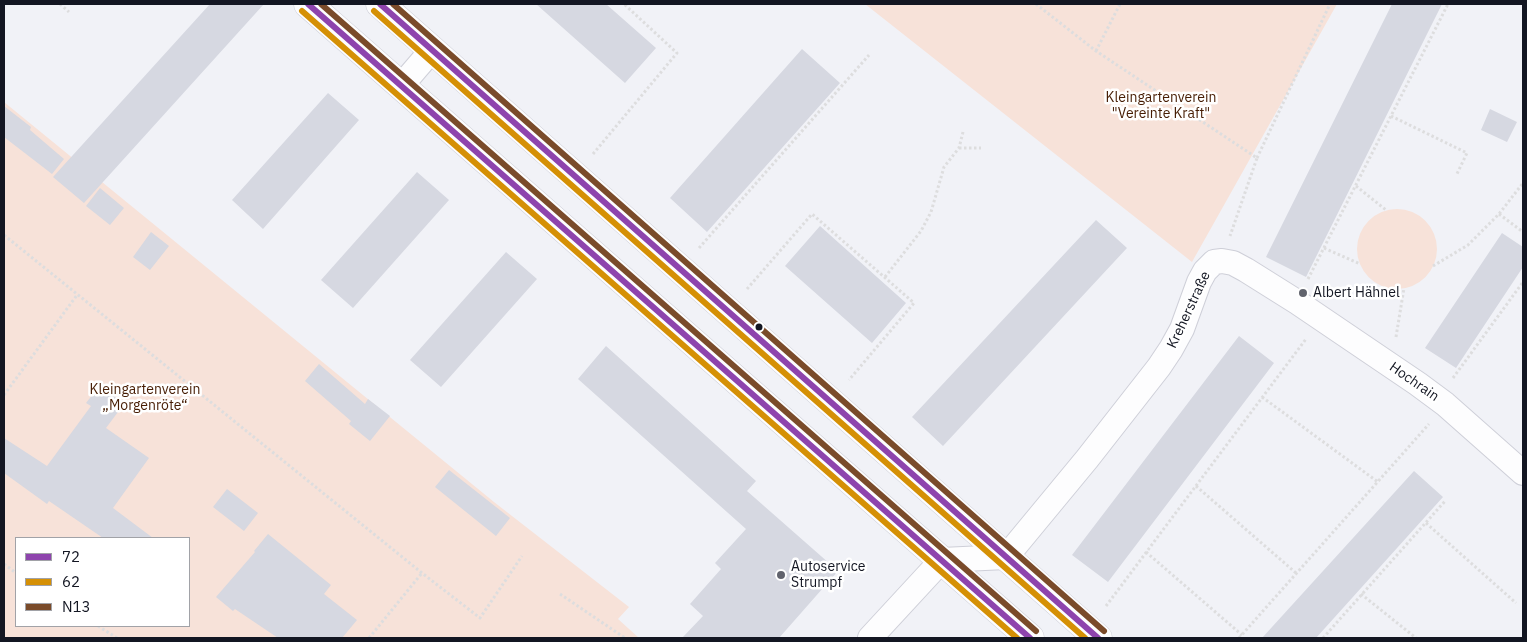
<!DOCTYPE html>
<html>
<head>
<meta charset="utf-8">
<style>
  body { margin:0 }
  #map { position:relative; width:1527px; height:642px; overflow:hidden; background:#f1f2f7; font-family:"IBM Plex Sans",sans-serif }
  canvas { display:block }
  .frame { position:absolute; inset:0; border:5px solid #131622; pointer-events:none }
  .legend { position:absolute; left:15px; top:537px; width:175px; height:90px; box-sizing:border-box; background:#fff; border:1px solid #a1a2a7; margin:0; padding:6px 9px; list-style:none; font-size:15px; color:#131622 }
  .legend li { display:flex; align-items:center; gap:10px; height:25px }
  .legend b { width:25px; border:1px solid #a1a2a7 }
</style>
</head>
<body>
<div id="map">
<canvas width="1527" height="642"></canvas>
<div class="frame"></div>
<ul class="legend">
<li><b style="height:6px;background:#8e44ad"></b>72</li>
<li><b style="height:6px;background:#d59005"></b>62</li>
<li><b style="height:6px;background:#7a4b2a"></b>N13</li>
</ul>
</div>
<script>
const g = document.querySelector('canvas').getContext('2d');
g.lineJoin = 'round';
function fill(path, color) {
  g.fillStyle = color;
  g.fill(path, 'evenodd');
}
function strokePath(path, color, width, dash) {
  g.strokeStyle = color;
  g.lineWidth = width;
  g.lineCap = dash ? 'butt' : 'round';
  g.setLineDash(dash || []);
  g.stroke(path);
}
function write(font, color, halo, rows, align = 'center') {
  g.font = font + ' "IBM Plex Sans",sans-serif';
  g.lineWidth = 5;
  g.setLineDash([]);
  g.textBaseline = 'middle';
  g.strokeStyle = halo;
  g.fillStyle = color;
  for (const [text, x, y, turn = 0] of rows) {
    g.save();
    g.translate(x, y);
    g.rotate((+turn || 0) * Math.PI / 180);
    g.textAlign = isNaN(turn) ? turn : align;
    if (halo) g.strokeText(text, 0, 0);
    g.fillText(text, 0, 0);
    g.restore();
  }
}
fill(new Path2D(`
  M865,4h472l-145,258z
  M4,102l490,400 135,105 -11,12 21,19h-635zM16,538h173v88h-173z
  M1357 249a40 40 0 1 1 80 0a40 40 0 1 1-80 0Z`), '#f7e2d9');
fill(new Path2D(`
  M210,4h54l-180,199 -31,-26z
  M536,4h70l50,44 -31,35z
  M1392,4h50l-136,273 -40,-20z
  M802,49l38,34 -133,149 -37,-34z
  M328,93l31,27 -96,109 -31,-29z
  M4,106l27,21 -1,3 34,29 -12,15 -48,-37z
  M1490,109l27,13 -10,20 -26,-12z
  M417,172l32,28 -96,108 -32,-28z
  M100,188l24,20 -14,17 -24,-19z
  M1096,220l31,28 -184,198 -31,-29z
  M820,226l86,77 -34,40 -87,-77z
  M151,232l18,14 -19,24 -17,-13z
  M1502,233l21,14v20l-67,101 -31,-20z
  M506,252l31,27 -96,108 -31,-27z
  M1239,336l35,27 -166,219 -36,-27z
  M606,346l150,135 -9,10 91,80 -59,67h-97l21,-22 -13,-12 31,-35 -6,-6 31,-34 -168,-150z
  M319,364l46,40 3,-5 22,17 -20,25 -21,-17 2,-3 -46,-40z
  M100,385l24,19 -18,24 43,30 -36,50 40,30h-50l-54,-37 -2,3 -43,-31v-35l43,28 44,-60 -5,-3z
  M449,470l61,48 -14,18 -61,-49z
  M1414,471l29,26 -127,141h-54z
  M227,489l31,24 -14,18 -31,-24z
  M268,534l63,51 -7,9 33,26 -15,18h-64l-43,-29 -2,2 -17,-14 39,-45 -1,-1z`), '#d6d8e1');
const minor = new Path2D(`
  M401,86l31,-36
  M870,638l72,-78 64,-3 81,-98 72,-92 12,-18 11,-20 17,-47 6,-11 9,-9 8,-1 11,2 13,7 51,32 121,82 27,20 78,69`);
const tertiary = new Path2D(`
  M308,4l722,634
  M380,4l718,634`);
strokePath(minor, '#cecfd8', 26);
strokePath(tertiary, '#cecfd8', 29);
strokePath(new Path2D(`
  M60,4l9,8
  M1036,4l60,47 161,107 -27,78
  M1096,51l24,-47
  M1391,116l76,37 -11,23
  M959,148h22
  M593,154l84,-101 -53,-49
  M1257,158l73,-154
  M1356,186l30,24
  M1499,214l24,18
  M4,235l418,338 58,45 42,-62
  M699,248l170,-193
  M1324,248l36,16
  M1433,266l35,-21 31,-31 24,-31
  M885,277l36,-46 10,-19 13,-45 15,-19 4,-16
  M1308,279l140,-275
  M747,289l65,-75 102,89 -65,77
  M1396,337l8,-49
  M1453,378l70,-96
  M4,395l73,-100
  M1262,397l116,85
  M1196,486l100,87
  M1426,523l90,80
  M1146,552l96,83
  M4,564l12,9
  M560,594l65,44
  M1361,594l55,44
  M1106,606l200,-267
  M98,626l19,12
  M369,638l53,-65
  M1239,638l190,-214
  M1323,638l123,-138`), '#ddddde', 3, [2.5, 2.5]);
strokePath(minor, '#fdfdfe', 24);
strokePath(tertiary, '#fdfdfe', 28);
strokePath(new Path2D(`
  M308,4l722,634
  M380,4l718,634`), '#8e44ad', 6);
strokePath(new Path2D(`
  M302,11l715,627
  M374,11l711,627`), '#d59005', 6);
strokePath(new Path2D(`
  M321,4l715,627
  M393,4l711,627`), '#7a4b2a', 6);
for (const [x, y, r, color] of [
  [1303,293,5,"#61636d"],
  [759,327,4.5,"#131622"],
  [781,575,5,"#61636d"]
]) {
  const dot = new Path2D();
  dot.arc(x, y, r, 0, 2 * Math.PI);
  g.fillStyle = color;
  g.fill(dot);
  strokePath(dot, '#fff', 2);
}
write('14px', '#461c03', '#fff', [
  ["Kleingartenverein",1161,98],
  ["\"Vereinte Kraft\"",1161,114],
  ["Kleingartenverein",145,390],
  ["„Morgenröte“",145,406]
]);
write('14px', '#131622', '#fff', [
  ["Albert Hähnel",1313,293],
  ["Autoservice",791,567],
  ["Strumpf",791,583]
], 'left');
write('14px', '#131622', '#fff', [
  ["Kreherstraße",1189,310,-65],
  ["Hochrain",1414,382,35]
]);
</script>
</body>
</html>
